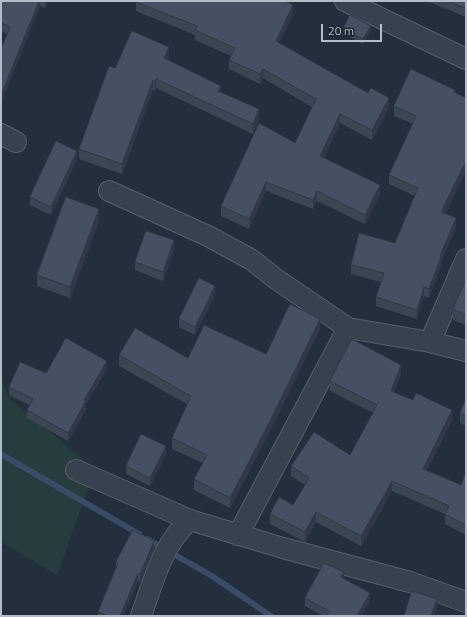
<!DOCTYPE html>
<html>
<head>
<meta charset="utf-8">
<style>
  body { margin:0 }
  #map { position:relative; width:467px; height:617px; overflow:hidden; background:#242f3e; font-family:"Titillium Web",sans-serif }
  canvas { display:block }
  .frame { position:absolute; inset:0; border:2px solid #b4bcc9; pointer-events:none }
  .scale { position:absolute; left:321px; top:24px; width:61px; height:18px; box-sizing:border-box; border:2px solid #b4bcc9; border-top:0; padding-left:5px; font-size:12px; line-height:14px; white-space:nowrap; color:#b4bcc9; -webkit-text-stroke:3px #1d2633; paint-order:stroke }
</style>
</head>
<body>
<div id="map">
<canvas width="467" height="617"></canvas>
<div class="frame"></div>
<div class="scale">20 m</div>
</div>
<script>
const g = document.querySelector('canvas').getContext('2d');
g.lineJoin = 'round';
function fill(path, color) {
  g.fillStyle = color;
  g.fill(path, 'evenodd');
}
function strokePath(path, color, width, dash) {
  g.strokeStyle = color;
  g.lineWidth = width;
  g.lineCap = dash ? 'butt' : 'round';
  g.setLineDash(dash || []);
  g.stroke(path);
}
fill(new Path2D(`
  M1,380l9,19 85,70 -38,106 -56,-33z`), '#263c3f');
strokePath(new Path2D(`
  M1,454l138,80
  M147,539l65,37 59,40`), '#394c67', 6);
const minor = new Path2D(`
  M345,1l121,58
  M1,134l15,8
  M109,191l99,45 44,24 24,19 72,49 82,14 36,9
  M430,342l36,-83
  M76,470l114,50 93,28 127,34 56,20
  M238,535l110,-207
  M141,616c12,-33 21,-72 49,-96`);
strokePath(minor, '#565f6c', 22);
strokePath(minor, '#38414e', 20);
fill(new Path2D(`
  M1,1h47l-3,7 -5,-2 -39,97v-54l6,-15 -6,-3z
  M429,1h37v16l-37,-15z
  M136,2l157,12 -14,29 110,65 -17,32 -32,-17 -16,35 56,36 -15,30 -48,-23 -4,8 -47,-18 -17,38 -28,-13v-10l74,-63 17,-36 -49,-29 -3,6 -31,-15v-9l2,-4 -36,-16v-5l-59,-24z
  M343,29l28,1 -8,14 -20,-11z
  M169,57l-1,3 53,33 38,26 -6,15 -97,-46 -1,3 -2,-1 -31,84 -43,-15v-10l36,-81z
  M455,93l11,5v73l-21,43 11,13 -15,35v4l-12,32 -5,-2 -7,23 -41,-13v-9l5,-15 -30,-8v-9l44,-22 20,-47 -26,-12v-9l24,-51 -19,-8v-10z
  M77,159l-26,56 -21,-10v-8z
  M99,221l-29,77 -33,-12v-11z
  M174,249l-11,32 -28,-11v-8z
  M466,280v45l-13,-5v-11z
  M215,294l-20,41 -16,-8v-8z
  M320,329l-47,96 -43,83 -36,-18v-11l9,-16 -31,-14v-11l15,-34 -68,-38v-11l69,3 78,-4z
  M107,369l-21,35v5l-18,32 -41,-23v-8l2,-5 -20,-10v-8l37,-14z
  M401,374l-7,18 58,28 -25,50 34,15 5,-13v63l-21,-11v-10l-53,-23 -31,55 -45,-24 -11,20 -35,-18v-10l23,-9 12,-20 -14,-9v-10l59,-11 23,-42 -43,-22v-10z
  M466,398v28l-6,-3v-9z
  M166,454l-16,32 -24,-12v-8z
  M154,549l-14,33 -2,-1 -15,35h-25v-4l18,-45v-5z
  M344,578l26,23 -8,15h-39l-18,-10v-8z`), '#3b4654');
fill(new Path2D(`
  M39,1h1v5l-39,97v-8z
  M45,1h3l-3,7z
  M293,5v9l-17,36v-9z
  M371,26v4l-8,14v-5z
  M169,47v10l-5,11v-10z
  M263,69v9l-3,6v-10z
  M156,79v9l-1,3v-10z
  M153,80v10l-31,84v-10z
  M221,86v10l-3,-5z
  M389,98v10l-17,32v-10z
  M259,109v10l-6,15v-10z
  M340,114v9l-20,43v-10z
  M77,151v8l-26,56v-8z
  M466,161v10l-25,50v-9z
  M266,182v9l-17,38v-10z
  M380,185v9l-15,30v-9z
  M317,191v10l-4,8v-9z
  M99,209v12l-29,77v-11z
  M456,218v9l-15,35v4l-12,32v-9l11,-33z
  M174,240v9l-11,32v-9z
  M215,286v8l-20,41v-8z
  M424,287v9l-7,23v-9z
  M320,319v10l-47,96 -43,83v-10z
  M107,361v8l-21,35v5l-18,32v-8l16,-33z
  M401,365v9l-10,27v-10z
  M452,410v10l-29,58v-9z
  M166,446v8l-16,32v-8z
  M392,481v10l-31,55v-10z
  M316,512v10l-11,20v-10z
  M154,541v8l-14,33v-8z
  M344,572v8l-3,-3z
  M138,573v8l-15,35h-3z
  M370,593v8l-8,15h-5z
  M437,599v8l-3,9h-3z`), '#303945');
const building = new Path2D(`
  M1,1h38l-38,94v-46l9,-22 -9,-4z
  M136,1h149l8,4 -17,36 92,52 3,-5 18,10 -17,32 -32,-16 -20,42 60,29 -15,30 -48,-24 -4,9 -47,-18 -17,37 -28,-13 38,-83 36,20 21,-44 -53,-30 -3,5 -31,-14 6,-12 -40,-18 2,-4 -61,-24z
  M447,1h19v7z
  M350,15l21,11 -8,13 -20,-10z
  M132,31l37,16 -5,11 57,28 -3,5 41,18 -6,15 -97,-45 -1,2 -2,-1 -31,84 -43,-15 30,-83 6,2z
  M411,69l44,21 -1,2 12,6v63l-25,51 15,6 -16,38 1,1 -12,32 -5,-2 -7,23 -41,-13 8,-24 -33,-8 8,-32 36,10 23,-55 -29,-13 27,-59 -22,-10z
  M56,141l21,10 -26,56 -21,-10z
  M66,197l33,12 -29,78 -33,-12z
  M146,231l28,9 -11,32 -28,-10z
  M199,278l16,8 -20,41 -16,-8z
  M466,280v35l-13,-6z
  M290,304l30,15 -47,96 -43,83 -36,-19 13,-24 -35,-17 19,-42 -72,-41 16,-27 53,30 16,-33 62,29z
  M66,338l41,23 -23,39 2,1 -18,32 -41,-23 6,-11 -24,-12 11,-25 26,11z
  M352,339l49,26 -10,26 22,9 3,-7 36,17 -29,59 38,16 5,-13v53l-21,-11 4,-8 -57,-25 -31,55 -45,-24 -11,20 -35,-18 9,-17 14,8 16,-27 -18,-12 23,-34 36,23 27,-50 -47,-24z
  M466,398v18l-6,-2z
  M141,434l25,12 -16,32 -24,-12z
  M133,530l21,11 -14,33 -2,-1 -18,43h-12l-10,-4 20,-49 -2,-1z
  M324,563l20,9 -3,5 29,16 -13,23h-31l3,-5 -24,-13z
  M412,591l25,8 -6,17h-27z`);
fill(building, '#455162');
strokePath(building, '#303945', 1);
</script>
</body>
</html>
